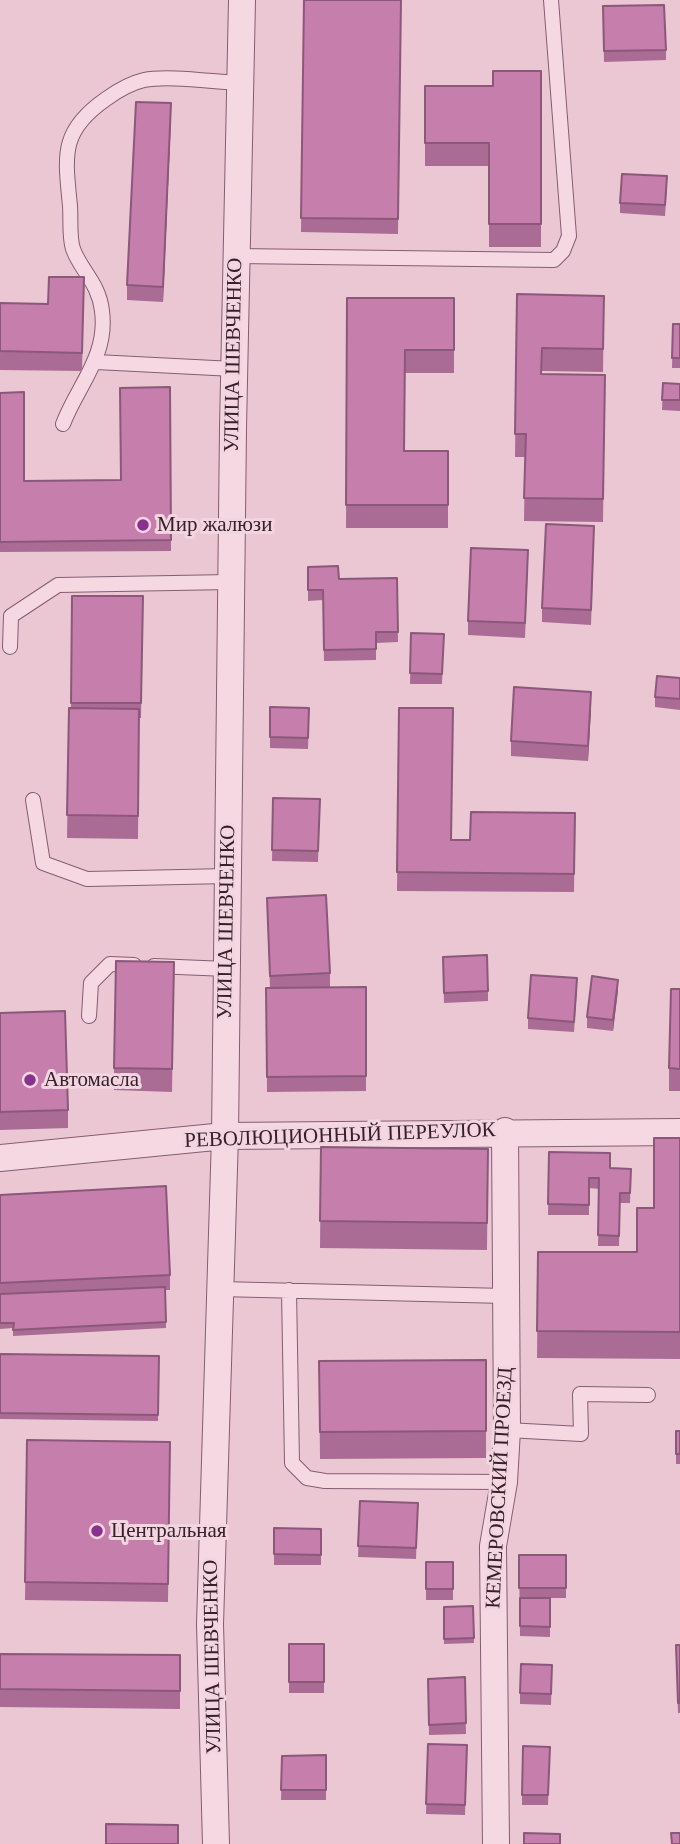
<!DOCTYPE html>
<html>
<head>
<meta charset="utf-8">
<style>
  body { margin:0 }
  canvas { display:block; background:#ebc6d3 }
</style>
</head>
<body>
<canvas width="680" height="1844"></canvas>
<script>
const g = document.querySelector('canvas').getContext('2d');
g.lineJoin = 'round';
function strokePath(path, color, width, dash) {
  g.strokeStyle = color;
  g.lineWidth = width;
  g.lineCap = dash ? 'butt' : 'round';
  g.setLineDash(dash || []);
  g.stroke(path);
}
function fill(path, color) {
  g.fillStyle = color;
  g.fill(path, 'evenodd');
}
function write(font, color, halo, rows, align = 'center') {
  g.font = font + ' "Times New Roman",serif';
  g.lineWidth = 6;
  g.setLineDash([]);
  g.textBaseline = 'middle';
  g.strokeStyle = halo;
  g.fillStyle = color;
  for (const [text, x, y, turn = 0] of rows) {
    g.save();
    g.translate(x, y);
    g.rotate((+turn || 0) * Math.PI / 180);
    g.textAlign = isNaN(turn) ? turn : align;
    if (halo) g.strokeText(text, 0, 0);
    g.fillText(text, 0, 0);
    g.restore();
  }
}
const lane = new Path2D(`
  M236,256l318,4 9,-9 6,-15 -18,-236
  M96,362l138,7
  M63,424c15,-39 45,-68 39,-113 -3,-28 -21,-40 -29,-62 -4,-12 -2,-30 -3,-43 -5,-51 -10,-75 36,-107 11,-8 25,-16 38,-19 24,-5 70,2 96,3
  M10,647l1,-31 47,-31 173,-3
  M33,800l10,63 44,16 141,-3
  M154,966l73,3
  M89,1016l2,-33 19,-19 24,1
  M220,1289l285,7
  M289,1290l3,173 15,15 18,3 179,1
  M507,1430l74,4 -1,-40 68,1`);
const street = new Path2D(`
  M0,1158l225,-22 455,-4
  M216,1844l-6,-220 15,-488 8,-708 9,-428
  M496,1844l-3,-298 11,-64 3,-52 -2,-299`);
strokePath(lane, '#845d72', 16);
strokePath(street, '#845d72', 28);
strokePath(lane, '#f6d8e3', 14);
strokePath(street, '#f6d8e3', 26);
fill(new Path2D(`
  M304,0h97l-3,234 -97,-2z
  M603,6l63,44v10l-62,2z
  M541,71v176h-52v-81h-64v-80h68z
  M171,118l-8,184 -36,-2v-15z
  M667,187l-2,29 -45,-3v-10z
  M84,277l-2,94 -82,-1v-67l48,1z
  M517,294l87,2 -1,76 -61,-1v3l63,1 -2,147 -79,-1 1,-64h-10z
  M347,298h107v75h-49l-1,78h44v77h-102z
  M673,324h7v44h-8z
  M663,383l17,1v27l-18,-1z
  M170,387l1,164 -171,1v-159l24,88 97,-1z
  M594,541l-3,84 -49,-3v-14z
  M528,565l-3,73 -57,-3v-14z
  M308,567l31,12 58,-1 1,64 -22,1v17l-52,1 -1,-61 -15,1z
  M72,596h71l-2,122h-2l-1,121 -71,-1 2,-130h2z
  M411,633l33,1 -2,50h-32z
  M680,678v32l-25,-3v-10z
  M270,707l39,1 -1,41 -38,-1z
  M591,707l-3,54 -77,-5v-15z
  M399,708l53,132h18l105,-27 -1,79 -177,-1z
  M273,798l47,1 -2,63 -46,-1z
  M267,898l63,75v14h36v104l-99,1 -1,-104h4z
  M443,957l45,34v10l-44,2z
  M174,962l-2,130 -58,-2v-22z
  M577,989l-3,43 -46,-3v-11z
  M680,989v102h-11v-23z
  M618,990l-5,41 -26,-3v-11z
  M0,1013l68,97v18l-68,2z
  M680,1138v221l-143,-1 1,-106h99z
  M321,1147l167,2 -1,101 -167,-2z
  M549,1152l61,16 21,1 -1,34h-10l-1,43h-21l1,-57 -10,-1v27h-41z
  M0,1195l170,80v15h-5l1,38 -153,8v-8l-13,1z
  M0,1354l159,2 -1,65 -158,-2z
  M486,1360v98l-166,1 -1,-98z
  M676,1431h4v33h-4z
  M27,1440l143,2 -2,160 -143,-2z
  M360,1501l58,2 -2,56 -58,-2z
  M274,1528l47,1v36h-47z
  M519,1555h47v43h-16v39l-30,-1z
  M426,1562h27v38h-27z
  M473,1606l1,37 -30,1v-37z
  M289,1644h35v49h-35z
  M676,1645h4v68h-2z
  M0,1654l180,1v54l-180,-2z
  M552,1665l-1,40 -31,-1v-11z
  M465,1677l1,57 -37,1 -1,-56z
  M428,1744l39,1 -2,70 -39,-1z
  M550,1747l-2,58h-26v-10z
  M326,1755v45h-45l1,-44z`), '#aa6c95');
fill(new Path2D(`
  M171,103v15l-8,184v-15z
  M591,692v15l-3,54v-15z
  M618,980v10l-5,41v-11z`), '#8b5879');
const building = new Path2D(`
  M304,0h97l-3,219 -97,-1z
  M664,5l2,45 -62,1 -1,-45z
  M493,71h48v153h-52v-81h-64v-57h68z
  M136,102l35,1 -8,184 -36,-2z
  M622,174l45,2 -2,29 -45,-2z
  M49,277h35l-2,76 -82,-2v-48l48,1z
  M517,294l87,2 -1,53 -61,-1 -1,26 64,1 -2,124 -79,-1 2,-64h-11z
  M347,298h107v52h-49l-1,101h44v54h-102z
  M673,324h7v34h-8z
  M663,383l17,1v16h-18z
  M170,387l1,153 -171,2v-149l24,-1v89l97,-1 -1,-92z
  M546,524l48,2 -3,84 -49,-2z
  M471,548l57,2 -3,73 -57,-2z
  M338,566l1,13 58,-1 1,54h-22v17l-52,1 -1,-60h-15v-23z
  M72,596h71l-2,107h-70z
  M411,633l33,1 -2,40 -32,-1z
  M657,676l23,2v21l-25,-2z
  M514,687l77,5 -3,54 -77,-5z
  M270,707l39,1 -1,30 -38,-1z
  M69,708l70,1 -1,107 -71,-1z
  M399,708h54l-2,132h19l1,-28 104,1 -1,61 -177,-2z
  M273,798l47,1 -2,52 -46,-1z
  M326,895l4,78 -60,3 -3,-78z
  M487,955l1,36 -44,2 -1,-36z
  M116,961l58,1 -2,107 -58,-1z
  M531,975l46,3 -3,44 -46,-4z
  M592,976l26,4 -5,40 -26,-3z
  M366,987v89l-99,1 -1,-89z
  M671,989h9v80l-11,-1z
  M65,1011l3,99 -68,2v-99z
  M654,1138h26v194l-143,-1 1,-79h99v-44h17z
  M321,1147l167,2 -1,74 -167,-2z
  M549,1152l61,1v15l21,1 -1,24h-10l-1,43 -21,-1 1,-57h-10v27l-41,-1z
  M166,1186l4,89 -170,8v-88z
  M165,1287l1,35 -153,8 1,-7h-14v-29z
  M0,1354l159,2 -1,59 -158,-2z
  M486,1360v71l-166,1 -1,-71z
  M676,1431h4v23h-4z
  M27,1440l143,2 -2,142 -143,-2z
  M360,1501l58,2 -2,45 -58,-2z
  M274,1528l47,1v26l-47,-1z
  M519,1555h47v33h-47z
  M426,1562h27v27h-27z
  M520,1598h30v29l-30,-1z
  M473,1606l1,32 -30,1v-32z
  M289,1644h35v38h-35z
  M676,1645h4v58h-2z
  M0,1654l180,1v36l-180,-2z
  M521,1664l31,1 -1,29 -31,-1z
  M465,1677l1,46 -37,2 -1,-46z
  M428,1744l39,1 -2,60 -39,-1z
  M523,1746l27,1 -2,48h-26z
  M326,1755v35h-45l1,-34z
  M106,1824l72,1v19h-72z
  M524,1833l36,1v10h-36z
  M671,1833h9v11h-8z`);
fill(building, '#c67ead');
strokePath(building, '#8b5879', 2);
for (const [x, y, r, color] of [
  [143,525,7,"#88318f"],
  [30,1080,7,"#88318f"],
  [97,1531,7,"#88318f"]
]) {
  const dot = new Path2D();
  dot.arc(x, y, r, 0, 2 * Math.PI);
  g.fillStyle = color;
  g.fill(dot);
  strokePath(dot, '#f3d5df', 2.5);
}
write('21px', '#36202c', '#f3d5df', [
  ["УЛИЦА ШЕВЧЕНКО",234,355,-89],
  ["УЛИЦА ШЕВЧЕНКО",227,922,-89],
  ["РЕВОЛЮЦИОННЫЙ ПЕРЕУЛОК",340,1136,-2],
  ["КЕМЕРОВСКИЙ ПРОЕЗД",500,1488,-87],
  ["УЛИЦА ШЕВЧЕНКО",213,1657,-91]
]);
write('21px', '#36202c', '#f3d5df', [
  ["Мир жалюзи",157,525],
  ["Автомасла",44,1080],
  ["Центральная",111,1531]
], 'left');
</script>
</body>
</html>
